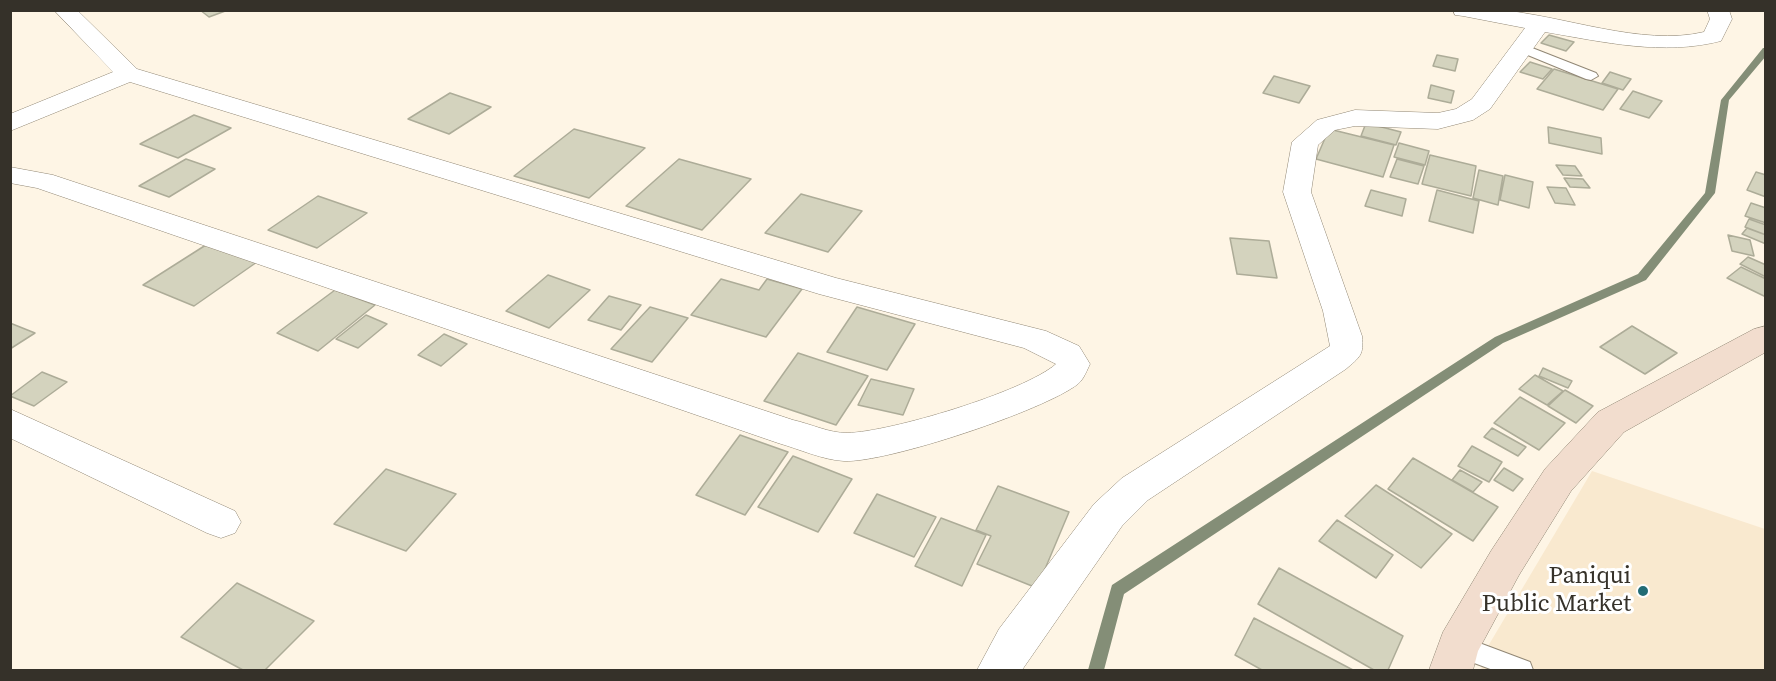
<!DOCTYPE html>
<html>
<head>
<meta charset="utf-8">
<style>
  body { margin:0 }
  #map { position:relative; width:1776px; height:681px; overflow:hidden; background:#fef5e5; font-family:"Source Serif 4",serif }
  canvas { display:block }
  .frame { position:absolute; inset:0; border:12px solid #353129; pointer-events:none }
</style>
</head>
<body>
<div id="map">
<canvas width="1776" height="681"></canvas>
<div class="frame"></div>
</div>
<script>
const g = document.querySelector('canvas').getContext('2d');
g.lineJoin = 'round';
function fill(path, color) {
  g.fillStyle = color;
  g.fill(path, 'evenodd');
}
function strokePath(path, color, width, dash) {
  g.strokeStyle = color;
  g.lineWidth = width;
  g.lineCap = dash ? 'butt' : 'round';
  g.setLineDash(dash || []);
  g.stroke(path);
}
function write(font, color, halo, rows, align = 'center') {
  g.font = font + ' "Source Serif 4",serif';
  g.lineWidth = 6;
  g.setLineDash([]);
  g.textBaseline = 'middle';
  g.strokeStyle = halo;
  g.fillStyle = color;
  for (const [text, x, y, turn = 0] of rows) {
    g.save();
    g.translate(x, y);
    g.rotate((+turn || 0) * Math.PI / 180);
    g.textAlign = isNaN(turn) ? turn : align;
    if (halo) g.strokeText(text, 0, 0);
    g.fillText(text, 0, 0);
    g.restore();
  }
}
fill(new Path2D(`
  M1592,471l173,58v141h-284l3,-17z`), '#f9e9cf');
fill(new Path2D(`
  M1763,48h3v8l-37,44 -14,93 -69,87 -143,63 -379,251 -20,76h-16l24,-85 383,-248 143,-63 67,-81 16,-93z`), '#848e77');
const building = new Path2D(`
  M200,10h28l-19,7z
  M1549,35l25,7 -8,9 -25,-8z
  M1437,55l21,4 -3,12 -22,-5z
  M1530,62l22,7 -9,10 -23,-7z
  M1554,69l64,20 -15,21 -66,-21z
  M1610,72l21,7 -8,11 -21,-7z
  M1274,76l36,10 -11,17 -36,-10z
  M1431,85l23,6 -3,12 -23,-5z
  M1633,91l29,10 -13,17 -29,-9z
  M450,93l41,14 -42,27 -41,-15z
  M194,115l37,13 -53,30 -38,-14z
  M1366,123l35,9 -5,13 -35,-9z
  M1548,127l53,11 1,16 -53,-11z
  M574,129l71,19 -56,50 -75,-22z
  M1329,129l65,16 -11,32 -67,-18z
  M1399,143l30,8 -4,14 -31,-8z
  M1430,155l46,11 -5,30 -49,-12z
  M186,159l29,10 -46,28 -30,-11z
  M679,159l72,20 -49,51 -76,-24z
  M1397,159l27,7 -6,18 -28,-7z
  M1556,165l19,1 7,10 -19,-1z
  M1479,170l24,6 -5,29 -25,-7z
  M1756,172l10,3v22l-19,-7z
  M1505,175l28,7 -4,26 -29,-8z
  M1564,178l19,1 7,9 -20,-1z
  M1547,187l19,1 9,17 -20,-2z
  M1371,190l35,9 -4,17 -37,-10z
  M1437,190l42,11 -6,32 -44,-12z
  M801,194l61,17 -34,41 -63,-19z
  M318,196l49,17 -50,35 -49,-18z
  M1751,203l15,5v15l-21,-7z
  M1749,219l17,6v10l-21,-8z
  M1747,228l19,7v9l-24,-10z
  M1728,235l22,5 4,16 -22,-5z
  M1230,238l39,3 8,37 -40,-4z
  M209,243l48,19 -63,44 -51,-21z
  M1748,257l18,8v12l-26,-13z
  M1741,267l25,12v18l-39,-19z
  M548,275l42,15 -41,38 -43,-17z
  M721,279l38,11 8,-11 35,10 -36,48 -75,-22z
  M335,290l40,15 -57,46 -41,-18z
  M609,296l32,9 -20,25 -33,-10z
  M650,307l38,11 -36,44 -41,-13z
  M857,307l58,17 -28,46 -60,-18z
  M366,315l21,9 -29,24 -22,-9z
  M10,323l25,10 -25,16z
  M1632,326l45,27 -32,21 -45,-27z
  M444,334l23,10 -26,22 -23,-11z
  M798,353l70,23 -32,49 -72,-24z
  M1543,368l29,13 -4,7 -29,-12z
  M42,372l25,10 -33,24 -24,-10z
  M1535,375l28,16 -16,14 -28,-16z
  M871,379l43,10 -11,26 -45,-10z
  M1565,390l28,16 -17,17 -28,-17z
  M1520,397l45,26 -26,27 -45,-27z
  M1492,428l34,19 -8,9 -34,-19z
  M740,435l48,17 -43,63 -49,-20z
  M1472,446l30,16 -13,20 -31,-16z
  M793,456l59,23 -34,53 -60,-25z
  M1413,458l85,49 -25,34 -85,-52z
  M1504,468l19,11 -10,12 -19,-11z
  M386,469l70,25 -50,57 -72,-27z
  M1460,470l22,12 -9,10 -21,-12z
  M1376,485l76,49 -31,34 -76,-52z
  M998,486l71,26 -32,76 -60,-24 14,-28 -15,-6z
  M877,494l59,23 -22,40 -60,-24z
  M941,518l45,17 -24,51 -47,-20z
  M1337,520l56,35 -17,23 -57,-37z
  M1279,568l124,68 -15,34h-14l-116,-66z
  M237,583l77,38 -49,49h-22l-62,-33z
  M1254,618l99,52h-91l-27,-15z`);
fill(building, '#d4d3be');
strokePath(building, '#adac98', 1.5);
const lane = new Path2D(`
  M1522,44l74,29 2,3 -7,4 -5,-1 -68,-28 -2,-3 2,-3z
  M1458,635l72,27 3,8h-40l-43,-16 -4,-8 4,-8z`);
const street = new Path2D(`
  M54,10h23l60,59 699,209 210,53 33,15 11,18c-3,6 -6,15 -12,20 -33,26 -191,79 -234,77 -21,-1 -45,-12 -66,-18l-741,-255 -27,-5v-16l43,8 740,245c18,4 36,13 54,13 43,-1 177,-41 209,-69l-32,-16 -205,-54 -689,-212 -120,49v-17l103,-42z
  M1453,10c15,0 30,-1 46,0 63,5 143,37 205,22l6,-13 -3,-9h22l3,9 -11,22c-58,15 -117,1 -176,-9l-55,77 -17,11 -35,9 -83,-3 -20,4 -17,15 -7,47 51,144c2,19 -2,21 -16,33l-198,131 -26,26 -100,144h-45l22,-41 95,-125 28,-26 208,-132 -7,-35 -40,-119 9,-50 25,-22 38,-10 83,3 18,-4 16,-10 53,-71 -62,-12 -8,-1z
  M10,409l225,102 6,11 -6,11 -14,5 -14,-5 -197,-95z`);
const secondary = new Path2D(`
  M1766,326v26l-142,80 -53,59 -52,84 -41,76 -5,19h-44l14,-38 48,-81 54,-82 53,-57 156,-83z`);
strokePath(lane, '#918775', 2);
strokePath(street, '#918775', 1);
strokePath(secondary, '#918775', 1);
fill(lane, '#fff');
fill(street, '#fff');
fill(secondary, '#f2ddce');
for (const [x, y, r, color] of [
  [1643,591,6,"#226c75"]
]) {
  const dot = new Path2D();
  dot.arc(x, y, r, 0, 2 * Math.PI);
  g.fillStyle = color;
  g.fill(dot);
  strokePath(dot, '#fff', 2);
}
write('24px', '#353129', '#fff', [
  ["Paniqui",1631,577],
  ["Public Market",1631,605]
], 'right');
</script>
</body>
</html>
